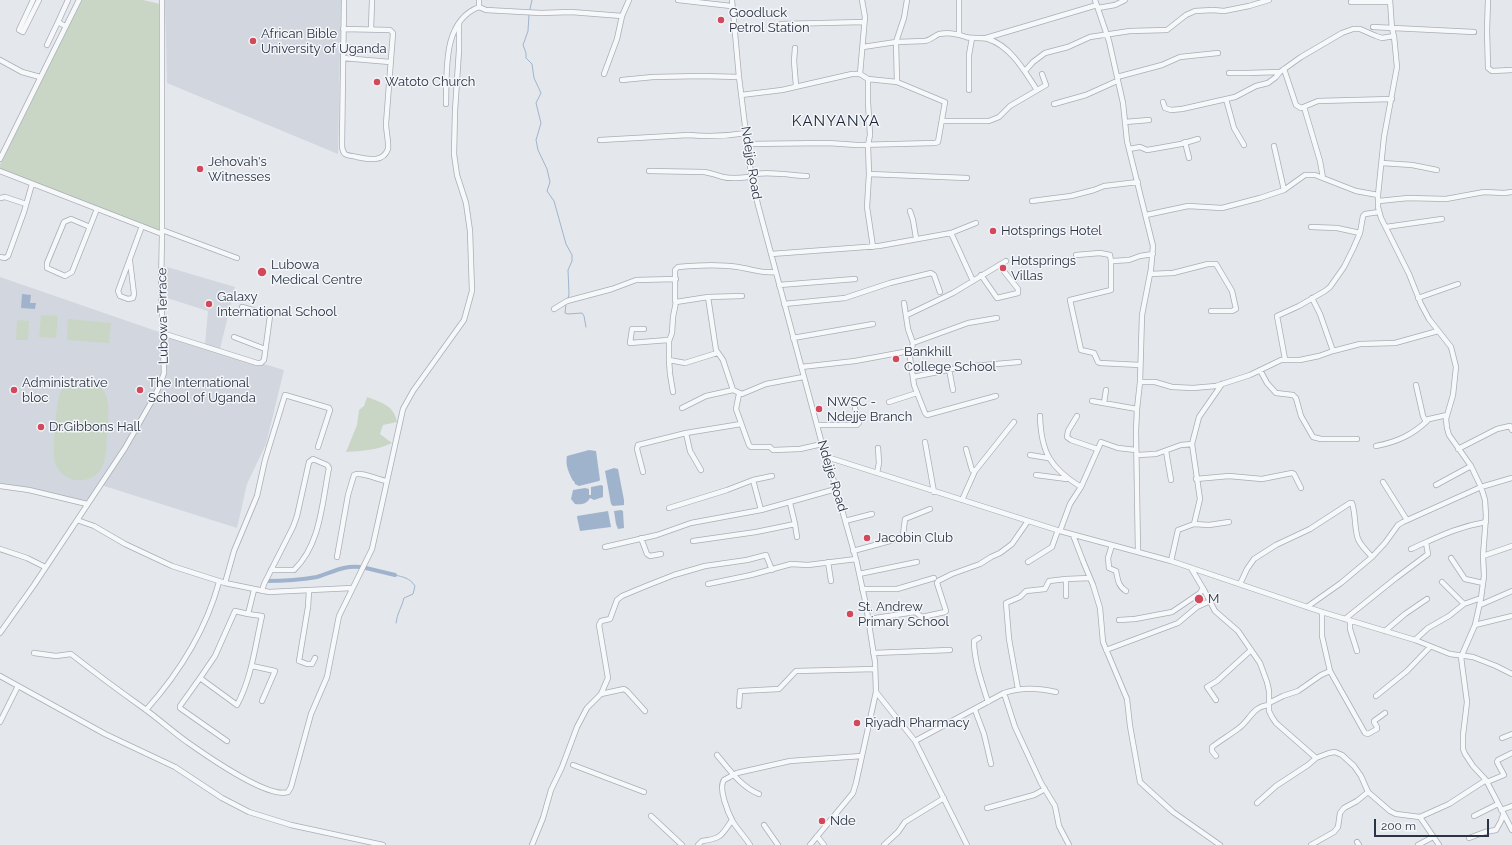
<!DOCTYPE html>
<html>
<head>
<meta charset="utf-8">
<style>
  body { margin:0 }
  #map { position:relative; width:1512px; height:845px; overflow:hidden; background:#e4e7ec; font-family:Raleway,sans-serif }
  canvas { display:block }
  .scale { position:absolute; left:1374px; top:819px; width:115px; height:18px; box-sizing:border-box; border:2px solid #2b3445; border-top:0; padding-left:5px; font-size:12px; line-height:14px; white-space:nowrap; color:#2b3445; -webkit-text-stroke:3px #f4f6f9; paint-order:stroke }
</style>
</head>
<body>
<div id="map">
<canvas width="1512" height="845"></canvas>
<div class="scale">200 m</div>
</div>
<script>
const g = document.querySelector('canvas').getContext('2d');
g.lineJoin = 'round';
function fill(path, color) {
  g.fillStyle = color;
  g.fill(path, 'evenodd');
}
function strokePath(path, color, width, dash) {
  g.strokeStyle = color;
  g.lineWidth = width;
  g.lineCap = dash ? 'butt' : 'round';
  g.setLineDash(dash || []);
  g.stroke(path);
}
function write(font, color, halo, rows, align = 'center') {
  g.font = font + ' Raleway,sans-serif';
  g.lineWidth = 3;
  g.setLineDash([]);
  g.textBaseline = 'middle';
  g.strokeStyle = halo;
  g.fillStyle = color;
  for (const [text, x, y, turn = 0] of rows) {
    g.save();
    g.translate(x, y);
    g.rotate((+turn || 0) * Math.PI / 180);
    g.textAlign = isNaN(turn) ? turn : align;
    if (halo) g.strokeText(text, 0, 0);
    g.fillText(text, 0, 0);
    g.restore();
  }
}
fill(new Path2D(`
  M165,0h176l-3,154 -171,-71z
  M167,267l68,20 -15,62 -15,-4 3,-34 -41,-13z
  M0,277l162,56 122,37 -18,74 -19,40 -10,44 -136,-43 -8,11 -9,5 -84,-16z`), '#d2d6de');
fill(new Path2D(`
  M82,0h61l17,4v228l-160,-63v-4l28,-61z
  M41,315l17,1 -2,22 -17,-1z
  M68,319l43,4 -2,20 -42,-3z
  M17,320l12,1 -1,19h-12z
  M78,380c37,1 31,30 29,56 -1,11 0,23 -6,33 -9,15 -33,15 -43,0 -2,-3 -4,-8 -4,-12 -1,-12 2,-56 7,-66 4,-6 11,-9 17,-11z
  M367,397c15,6 27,8 30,25l-14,3 -3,9 12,9c-14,7 -30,8 -46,9l11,-27 2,-15 5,-4z`), '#c9d6c5');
fill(new Path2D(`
  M22,294l9,1 -1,8h6l-1,6 -14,-1z
  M589,450l7,1 4,29 -1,1 -20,5 -4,-2 -1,-3h-1c-4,-8 -8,-16 -6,-25z
  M614,468l4,1 6,31v5l-11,1 -2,-2 -6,-33z
  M601,485l2,1v11l-9,3 -4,-2c-3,6 -9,7 -15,6l-4,-5 2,-9 12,-2 4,1v6h2v-8z
  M621,510l2,1 1,17 -6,1 -2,-5 -2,-13z
  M608,511l3,16 -31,4 -3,-14v-1z`), '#9fb4cc');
strokePath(new Path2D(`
  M530,9l2,-9
  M529,15l-1,16 -5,14 3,8v5l6,6 2,14 7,15 -5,10 5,20 -5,17 2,10 9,19 3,13 -3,9 7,10 12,43 6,11v6l-4,9 1,24 -1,5
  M566,304l-1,9 3,1 14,-1 2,3 2,11
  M395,575c8,2 15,3 20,11l-2,8 -9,4c-2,9 -7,15 -8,25`), '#9fb4cc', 1);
strokePath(new Path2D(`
  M366,568l29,7
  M266,581c17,0 34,-1 51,-4 14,-4 27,-12 43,-10`), '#9fb4cc', 4);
const minor = new Path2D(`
  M33,0l-14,30 4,2 16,-32
  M479,0v7l7,3 55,3 30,-1 51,4
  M678,0l53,6
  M732,0l7,77 12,97 7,31 64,239 5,13 29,102 10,46 9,57 1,30 -20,91 -3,10 -43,52
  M1095,0l14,41 14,62 4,38 26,105 -2,23 -9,46 -2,67 -3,27 -1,22 2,121
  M1390,0l2,29 2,7 3,31 -13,70 -6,58v12l3,11 28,56 12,30 8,15 22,28 5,20 -3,28 -7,24 1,9 2,7 22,31 10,21 4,13 1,16 -3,40 1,20 -3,22 -6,27 -14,32 6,45 -4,33v14l2,5 8,12 13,14 26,50
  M1488,0l-1,30 1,38 4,3 20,-1
  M1351,2h39
  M1098,8l17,-3 10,-5
  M58,22l10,-22
  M781,24l83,-2
  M1373,27l101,5
  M343,29l47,1 3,3 -7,91c0,6 3,20 2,25 -5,14 -20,10 -31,8 -3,-1 -9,-1 -12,-3 -3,-3 -3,-6 -3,-9 1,-48 1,-97 2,-145
  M371,29l1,-29
  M959,34v-34
  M986,38l111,-33
  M47,45l11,-23 7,4
  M863,47l33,-5 29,-1c6,-1 9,-5 14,-7 9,-2 19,0 27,3 7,2 15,0 22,2 23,7 37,33 49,51
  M795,48l-1,13 2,25
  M343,58l47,4
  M0,60l22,12 18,5
  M1284,69l12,36 5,3 17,-7 74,-2
  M1025,71l8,-9 12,-9 23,-6 22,-10 40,-6 37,-1 19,-15 9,-4 18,-1 11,1 25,-5 20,-6
  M1229,73h18l33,-1
  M604,74l13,-35 5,-23 7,-16
  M860,74l5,-57 -3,-17
  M1117,77l45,-12 18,-8 38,-4
  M868,79v23l2,33 -2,10 1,29 -2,33 6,40
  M622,80l31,-3 49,-1 37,1
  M969,90v-35l3,-17
  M741,95l41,-5 70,-16h8l8,5 29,3
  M1226,99l8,29 10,17
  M1163,102l2,6 6,2 11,-1 53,-12 21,-11 12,-3 8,-6 4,-5 21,-15 41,-24 11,-4h7l16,7 6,2 12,-2
  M446,104c1,-32 -4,-83 33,-97
  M1054,104l32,-9 31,-14
  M1304,107l16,54 3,17
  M942,121h47l10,-4 11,-11 36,-21 -4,-11
  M1125,122l24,-2
  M600,140l89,-5c19,2 39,1 57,-2
  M1185,142l4,16
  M747,144l81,-1 29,2 78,-2 3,-1 7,-40 -48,-20 -1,-40 8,-24 3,-18
  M1274,146l10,44
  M1129,149l11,-2 7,3 6,-1 28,-5 17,-5
  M0,159l79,-159
  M1382,163l30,2 25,5
  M0,171l162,63
  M649,171l55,1c7,1 12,3 19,5 8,2 18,1 26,0 8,-8 46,-1 58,-1
  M869,174l98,4
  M0,198l5,-1 21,7
  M1032,201l39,-5 23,-6 10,-4 34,-4
  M1379,201l29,-3 38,1 38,-7 20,1 8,-1
  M910,211l3,9 3,18
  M1146,215l42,-9 34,2 38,-10 24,-8 21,-15h10l41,16 22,4
  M90,227l-19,-8 -7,3 -17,41v5l18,8 7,-4 25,-63
  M1311,227l26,1 23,5
  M1386,227l56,-8
  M162,230l75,28
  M951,233l22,48
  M771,254l108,-8 72,-13 25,-10
  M1076,255l24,-2 10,2 1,6h2l16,-1 11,-4 13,-2
  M0,257l5,1 3,-2 16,-44 8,-28
  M130,261l4,33 -1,4 -5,1 -8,-3 -2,-5 24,-65
  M1111,261v29l-41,10 11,50 13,3 4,9 2,1 40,2
  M776,272c-13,2 -25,-3 -38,-5 -19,-3 -40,-2 -60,0l-3,3v31l1,1 32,-5 8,53 7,10 10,30 9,4 24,-10 37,-7
  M1150,274l23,-1 35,-9h8l16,27 4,18 -4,2h-21
  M981,275l16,23 21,-5v-4l-19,-24
  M779,285l76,-6
  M708,297l34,-1
  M1418,298l40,-14
  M784,304l61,-6 45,-15 41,-10 3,2 6,17
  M554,309l13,-8 45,-12 24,-9 40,-1
  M907,315l46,-22 53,-32
  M644,329h-12l-2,14 38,-3 1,1v19l16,3 32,-10
  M162,333l95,30h4l3,-3 6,-44 -3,-2 -25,-7
  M234,337l31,12
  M793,338l80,-14
  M669,341l3,-8 1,-16 3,-15
  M913,343l55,-20 29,-5
  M909,351l5,34 11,28 2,2 69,-19
  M1333,351l27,-7 35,-1 43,-12
  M1285,359l-8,-43 22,-10 26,-15 5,-4 14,-20 9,-18 7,-16 3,-17 2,-2 14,-2
  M669,360l1,14 3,18
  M801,367l54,-6 54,-10 3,-3 1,-5 -5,-14 -4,-26
  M949,369l4,21
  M1260,370l7,13 9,10 17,2 3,3 5,18 12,21 8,2h36
  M913,377l49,-10 57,-5
  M1140,382h15l17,5 21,1 23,-2 34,-11 31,-15h19l19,-4 14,-5 -13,-37 -8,-16
  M1416,385l7,31 2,4 22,-5
  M739,394l-3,15 13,36 2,2h19l3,3 27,-1 22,-5
  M1092,401l45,8
  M889,402l28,-9
  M1104,403l2,-13
  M682,408l24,-12 27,-6
  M1040,416c1,36 10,52 41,71
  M1077,416l-9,15 -1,6 4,3 26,9
  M817,425h40l2,-2 -4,-15
  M925,442l9,50
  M1376,446c21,-4 36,-11 51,-25
  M966,449l6,21 3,1
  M1458,449l39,-20 13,-3 2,4
  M1166,451l5,29
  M1030,455l18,3
  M1137,455l19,-1 25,-9 11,-1
  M827,457l233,74 111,30 151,51 93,28 35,14 23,3 23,9 16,8
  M701,470l-11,-19 -4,-18 55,-9
  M643,472l-6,-23 1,-4 48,-12
  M877,473l2,-10 -1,-15
  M1036,475l31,4
  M1196,479l33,-3 33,3 30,-6 2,1 7,14
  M753,480l19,-4
  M1383,482l24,38
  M1436,485l35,-19
  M0,486l29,4 58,14
  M962,500l13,-29 39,-49
  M669,508l58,-18 26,-10 8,30
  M77,520l17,6 31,18 47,22 53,17 44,9 83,-4
  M845,521l27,-7
  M795,524l2,13
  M1194,524l15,1 20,-3
  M1060,531l10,-27 11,-17 20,-45 17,6 18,2
  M1073,535l10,26 10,24 7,23 3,34 24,57 3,27 10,56 33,30 47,33
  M641,538l6,16 3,2 11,-2
  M693,541l63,-9 39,-8 -5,-21
  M1112,545l-4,13 1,10 7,3c2,9 2,15 10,20
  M605,547l52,-12 34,-12 70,-13 75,-21
  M0,549l27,9 18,9
  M1411,549c27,-12 46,-22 75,-27
  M853,551l48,-13 2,-3 2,-16 25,-10
  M1483,556l29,-10
  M337,557l11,-62 6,-20c7,-4 24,5 33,6
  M1451,558l14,21 18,4
  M1171,561l7,-31 16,-6 6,-25 -8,-55 7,-27 23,-33
  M828,562l3,19
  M1028,562l24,-15 6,-17
  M1191,568l13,22 11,21 23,20 22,32 7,19 2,9v20l3,6 4,6 40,35 13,-5 6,-1 7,3 12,11 7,10 7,16 22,19 6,3 24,3 29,-13 37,-24
  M859,574l58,-12
  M1442,582l22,22
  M225,583l9,-32 23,-55 8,-36 20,-65 44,13 1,2 -12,37
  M708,584l43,-9 40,-11 17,1 48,-6
  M1240,584l7,-15 7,-10 22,-14 34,-16 40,-26h2c4,12 2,24 6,36 3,7 9,12 14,18
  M862,589h35l37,-11
  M262,591l2,-7 29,-57 4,-11 12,-54 4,-3 14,6 2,3c-7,34 -8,76 -35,102h-23
  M309,591l-1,16 -9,54 8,3h5l3,-6
  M1066,596v-17
  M1480,605l32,-14
  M1307,607l34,-24 31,-26 13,-14 13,-18 5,-3 78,-35 31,-9
  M1322,612v24l8,35 35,62 3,1 9,-5v-2l-3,-5v-1l11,-8
  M248,614l-13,-3 -20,45 -15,22 37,27c15,-28 18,-59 25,-89l-14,-2 6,-24
  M869,619l46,-7 7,5 23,-5 1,-1 -9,-28 1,-2 14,-7 28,-10 11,-7 9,-4 12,-9 16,-23
  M1345,619l51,-41 32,-24 -2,-11
  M1119,620l16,-1 37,-7 28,-19 3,-5
  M1350,621v8l7,22
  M1475,625l37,-9
  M1385,631l20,-17 22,-15
  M0,633l34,-48 91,-137 28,-49 6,-12 5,-14 -3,-86 1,-53v-234
  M979,638l-5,3c0,20 8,42 14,61
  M1415,640l13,-12 21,-12 15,-12 17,-6
  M1106,650l72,-27 19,-16 13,-6
  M34,653l22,3 15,-2c23,18 47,36 71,53 17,12 32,26 48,37 17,12 79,55 98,48l3,-5 20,-73 16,-37 12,-61 33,-67 31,-140 10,-18 51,-71 8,-29 -2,-60 -4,-28 -9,-28 -3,-21 1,-43 4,-61v-27
  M873,653l77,-3
  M252,666l23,5 -13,30
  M0,676l105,58 70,33 47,31 27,14 42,13 92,20
  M200,678l-20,28v2l47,33
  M1018,689l-9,-50 -3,-36 14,-6 6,-6 19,-2 4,-8 17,-2 24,-1
  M876,692l39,49 52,104
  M1004,693l11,34 26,56 14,23 4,20 10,19
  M601,694l23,-5 3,2 18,20
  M1376,696l31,-25 23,-24
  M1216,700l-9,-13 10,-6 34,-31
  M1269,703l14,-7 15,-5 23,-16 9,-4
  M739,706l1,-15 39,-2 17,-18 79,-2
  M146,710c33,-37 60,-80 73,-128
  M975,710l9,24 7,30
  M0,722l18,-36
  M1502,738l10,-4
  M915,741l89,-48c18,-6 33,-5 52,-1
  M717,755c12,14 24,32 42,39
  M1216,756l-4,-5v-4c9,-7 18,-12 27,-19 11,-8 14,-22 30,-23
  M573,765l71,27
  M1487,782l17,-7 -7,-13 1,-2 14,-7
  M1257,803l19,-17 32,-21 8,-7
  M987,808l47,-13 11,-6
  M1501,810l11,-4
  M651,816l31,29
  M1474,816l24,-12
  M1420,817l19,28
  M764,825l14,20
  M817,836l7,9
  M1469,838l16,-6 11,-2 5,-9 2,-6
  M1357,842l2,3
  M532,845l11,-27 8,-28 11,-23 15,-40 10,-19 14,-14 7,-16 -9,-53 2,-4 9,-2 7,-19 5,-4 24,-10 28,-11 31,-9 42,-6 19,-5 6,15
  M698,845l4,-4c19,-2 20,-6 30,-21
  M750,845c-5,-8 -12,-15 -17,-23 -5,-9 -15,-34 -9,-42l13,-7 53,-12 72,-5
  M884,845l14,-13 7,-10 39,-24
  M1311,845l23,-13 4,-5 2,-14 4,-5 13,-7 11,-9
  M1418,845l15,-8`);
strokePath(minor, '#a9aeb7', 6);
strokePath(minor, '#f7f8fa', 4.5);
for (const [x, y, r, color] of [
  [721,20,4,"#d1495b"],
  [253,41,4,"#d1495b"],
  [377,82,4,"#d1495b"],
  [200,169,4,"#d1495b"],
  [993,231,4,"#d1495b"],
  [1003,268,4,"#d1495b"],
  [262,272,5,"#d1495b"],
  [209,304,4,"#d1495b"],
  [896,359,4,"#d1495b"],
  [14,390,4,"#d1495b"],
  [140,390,4,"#d1495b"],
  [819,409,4,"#d1495b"],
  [41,427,4,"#d1495b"],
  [867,538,4,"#d1495b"],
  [1199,599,5,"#d1495b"],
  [850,614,4,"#d1495b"],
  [857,723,4,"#d1495b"],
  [822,821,4,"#d1495b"]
]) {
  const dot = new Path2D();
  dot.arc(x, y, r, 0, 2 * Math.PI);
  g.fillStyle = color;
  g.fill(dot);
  strokePath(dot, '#f4f6f9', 1.5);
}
write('13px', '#2b3445', '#f4f6f9', [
  ["Goodluck",729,13],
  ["Petrol Station",729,28],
  ["African Bible",261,34],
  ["University of Uganda",261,49],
  ["Watoto Church",385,82],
  ["Jehovah's",208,162],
  ["Witnesses",208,177],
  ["Hotsprings Hotel",1001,231],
  ["Hotsprings",1011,261],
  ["Villas",1011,276],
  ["Lubowa",271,265],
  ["Medical Centre",271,280],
  ["Galaxy",217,297],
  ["International School",217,312],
  ["Bankhill",904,352],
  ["College School",904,367],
  ["Administrative",22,383],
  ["bloc",22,398],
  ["The International",148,383],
  ["School of Uganda",148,398],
  ["NWSC -",827,402],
  ["Ndejje Branch",827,417],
  ["Dr.Gibbons Hall",49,427],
  ["Jacobin Club",875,538],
  ["M",1208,599],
  ["St. Andrew",858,607],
  ["Primary School",858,622],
  ["Riyadh Pharmacy",865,723],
  ["Nde",830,821]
], 'left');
write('13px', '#2b3445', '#f4f6f9', [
  ["Ndejje Road",751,163,81],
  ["Lubowa Terrace",163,316,-91],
  ["Ndejje Road",832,476,73]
]);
g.letterSpacing = '1px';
write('15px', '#1d2536', '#f4f6f9', [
  ["KANYANYA",836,121]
]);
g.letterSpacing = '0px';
</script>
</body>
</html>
